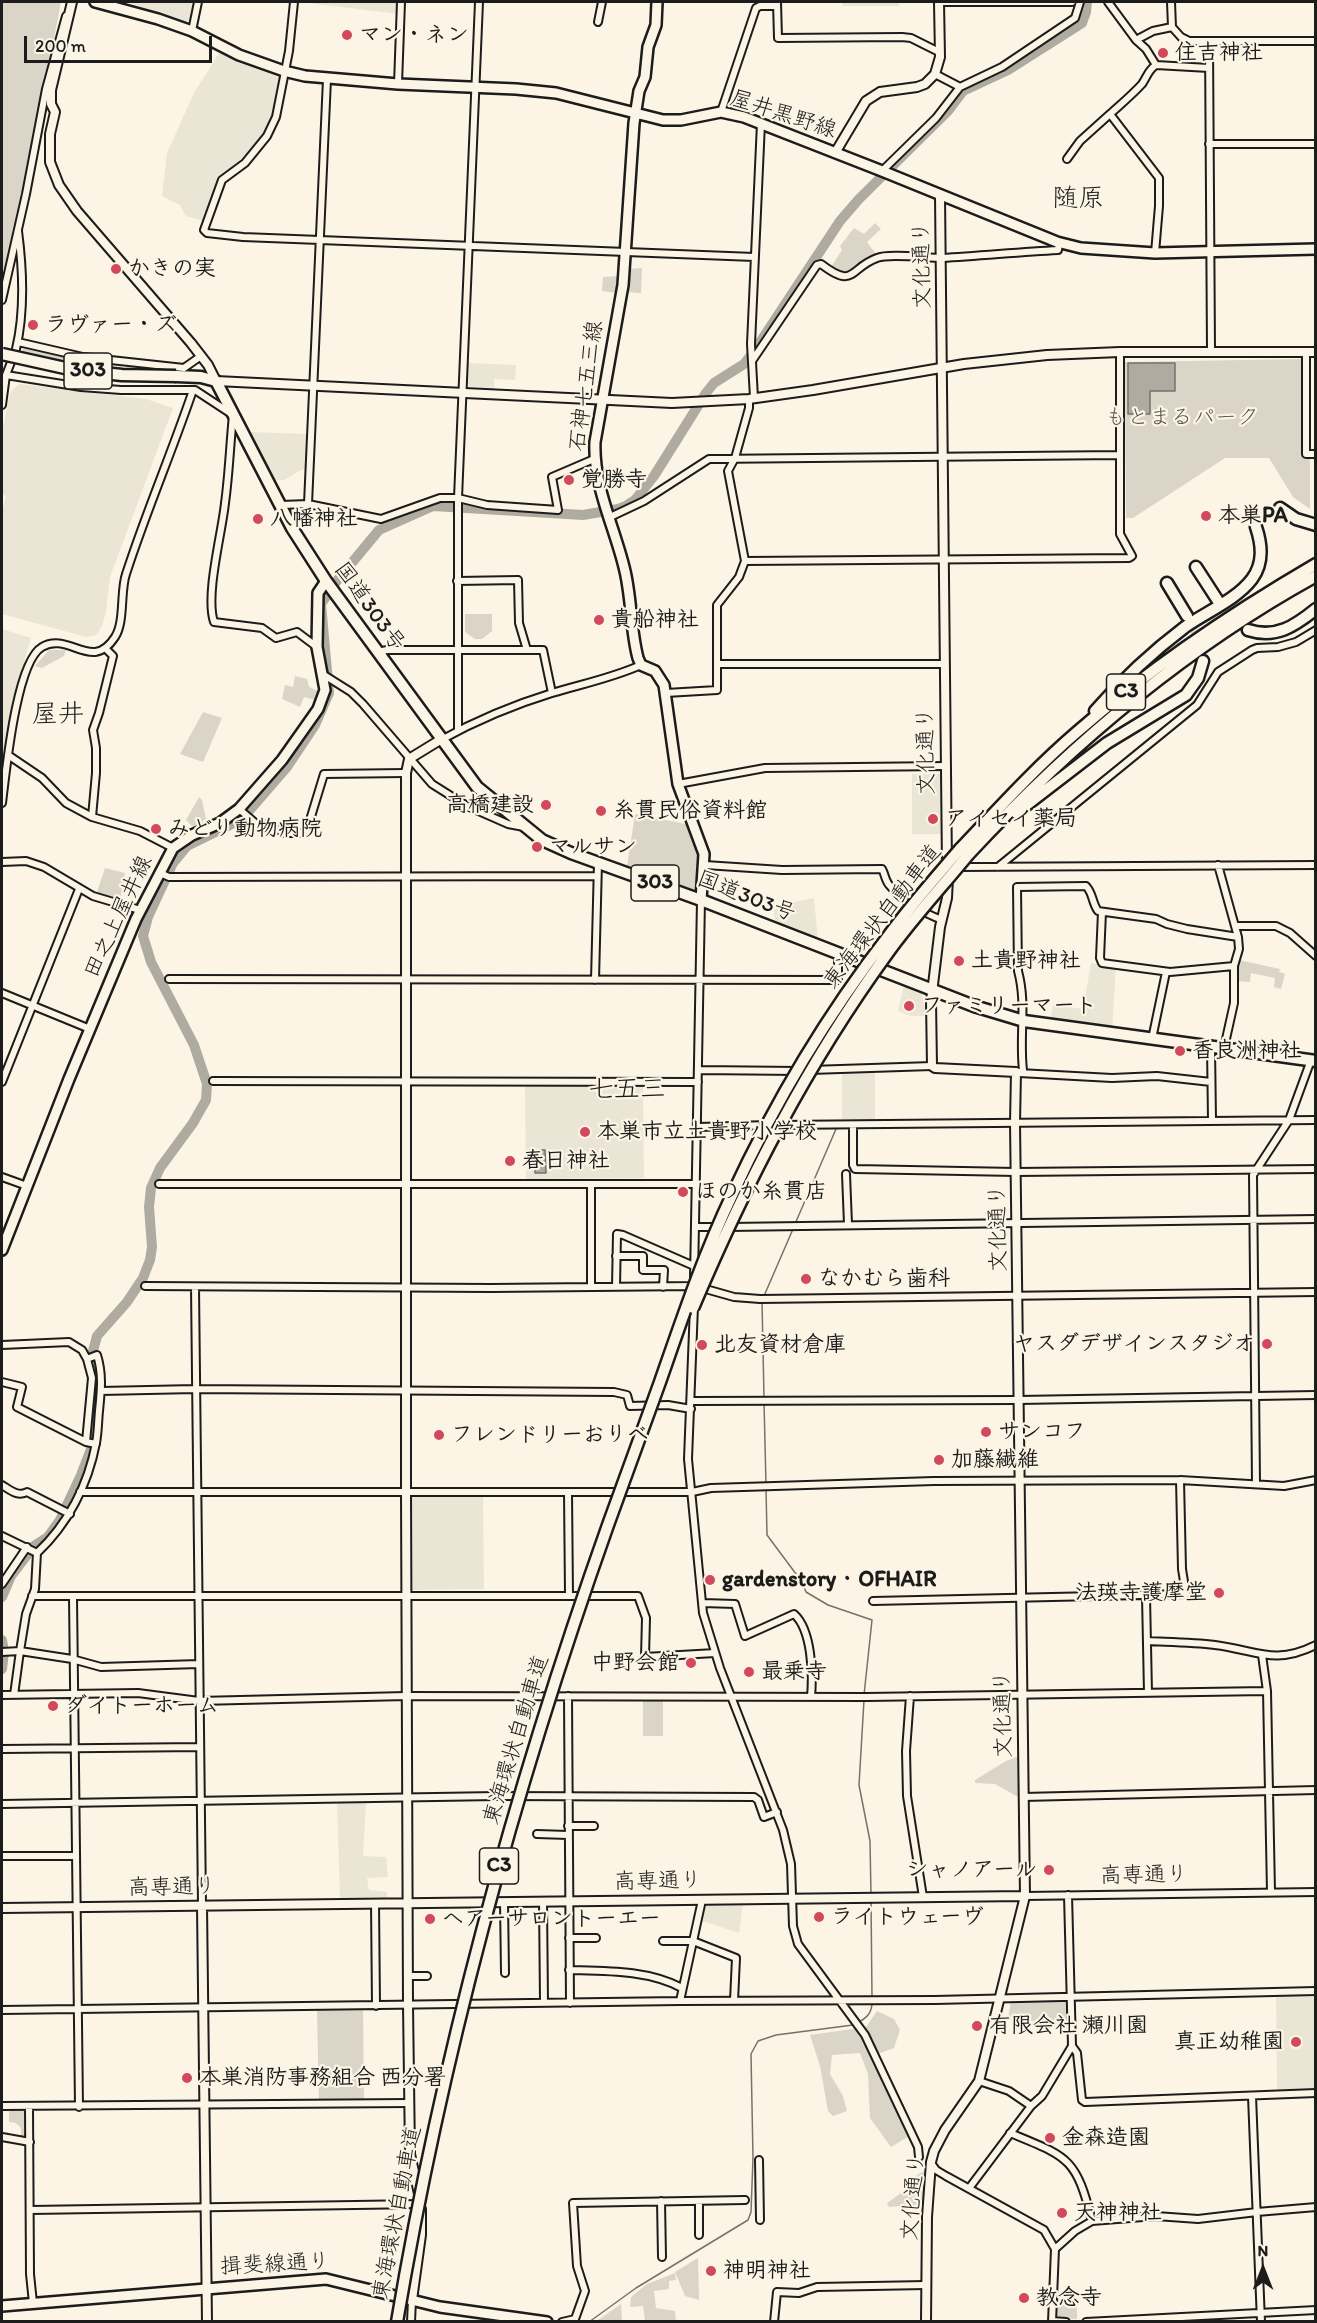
<!DOCTYPE html>
<html>
<head>
<meta charset="utf-8">
<style>
  body { margin:0 }
  #map { position:relative; width:1317px; height:2323px; overflow:hidden; background:#fcf5e5; font-family:Itim,sans-serif }
  canvas { display:block }
  .frame { position:absolute; inset:0; border:3px solid #1c1c1c; pointer-events:none }
  .north { position:absolute; left:1233px; top:2239px; width:60px; height:60px; -webkit-text-stroke:4px #fcf5e5; paint-order:stroke; rotate:0deg; font-size:16px; font-weight:700; line-height:24px; text-align:center; color:#1c1c1c }
  .north::after { content:''; display:block; margin:auto; width:21px; height:27px; background:#1c1c1c; clip-path:polygon(50% 0,100% 100%,50% 72%,0 100%) }
  .scale { position:absolute; left:24px; top:36px; width:188px; height:27px; box-sizing:border-box; border:3px solid #1c1c1c; border-top:0; padding-left:8px; font-size:18px; line-height:21px; white-space:nowrap; color:#1c1c1c; -webkit-text-stroke:4px #fcf5e5; paint-order:stroke }
</style>
</head>
<body>
<div id="map">
<canvas width="1317" height="2323"></canvas>
<div class="frame"></div>
<div class="north">N</div>
<div class="scale">200 m</div>
</div>
<script>
const g = document.querySelector('canvas').getContext('2d');
g.lineJoin = 'round';
function fill(path, color) {
  g.fillStyle = color;
  g.fill(path, 'evenodd');
}
function strokePath(path, color, width, dash) {
  g.strokeStyle = color;
  g.lineWidth = width;
  g.lineCap = dash ? 'butt' : 'round';
  g.setLineDash(dash || []);
  g.stroke(path);
}
function write(font, color, halo, rows, align = 'center') {
  g.font = font + ' Itim,"Klee One",sans-serif';
  g.lineWidth = 4.5;
  g.setLineDash([]);
  g.textBaseline = 'middle';
  g.strokeStyle = halo;
  g.fillStyle = color;
  for (const [text, x, y, turn = 0] of rows) {
    g.save();
    g.translate(x, y);
    g.rotate((+turn || 0) * Math.PI / 180);
    g.textAlign = isNaN(turn) ? turn : align;
    if (halo) g.strokeText(text, 0, 0);
    g.fillText(text, 0, 0);
    g.restore();
  }
}
fill(new Path2D(`
  M127,2h68l-4,18 -6,2z
  M300,2h99v12z
  M842,2h57v4h-57z
  M221,50l59,28 -7,41 -7,15 -27,31 -15,8 -5,5 -15,43 -18,-5 -6,-11 -18,-9 5,-43 27,-60z
  M467,363l49,2 -1,15 -21,-1v9l-27,-2z
  M19,384l127,15 27,9 -63,169 -4,35 -4,14 -6,9 -10,2 -84,-23v-102l4,-16 -4,-2v-61l7,-35 3,-8z
  M250,432l57,2 -2,34 -21,12h-9z
  M2,629l29,9 -21,73 -8,70z
  M912,774h28l1,60h-29z
  M814,898l4,42 -43,-15 -1,-15 15,-7z
  M1091,963l25,4 -4,62 -62,-9 3,-15 30,4z
  M904,985l18,8 4,23h-14l-14,-5z
  M875,1070v50l-33,-1v-48z
  M643,1084l1,94 -118,1 -1,-94z
  M483,1493l1,96 -73,1 -1,-96z
  M337,1802l29,1 -3,53 23,1 2,20 -21,1 2,12 18,2v6h-47z
  M706,1903l37,1 -4,29 -37,-12z
  M1276,1995h39v94l-38,2z`), '#ebe5d6');
fill(new Path2D(`
  M2,2h59l-35,182 -24,99z
  M875,223l6,6 -14,13 9,12 -24,16 -13,2 -8,-5 11,-17 -2,-4 14,-18 10,6z
  M642,268l-1,25 -15,-1 3,-23z
  M620,276l-3,17 -15,-2 1,-14z
  M23,348l57,11v5l-58,-11z
  M1301,359l1,97h8v53l-17,-12 -24,-39h-44l-92,60h-7l-1,-156z
  M465,614h27v17l-10,8h-7l-10,-7z
  M49,650h17l-2,6 -22,12 -7,-2z
  M295,676l12,3 2,8 9,4 -3,9 -11,-3 -4,10 -18,-8 3,-14 8,2z
  M203,712l19,6 -19,44 -23,-8z
  M199,797l3,3 4,19 -13,8 -7,-7z
  M635,814l56,11 10,28 -3,40 -27,-10 -9,-8 -14,-6h-11l-10,-3z
  M105,868l20,5 -5,29 -24,-7z
  M1239,960l41,9 -1,3 6,2 -4,15 -7,-2 1,-9 -24,-5 -1,9 -14,-1z
  M643,1698h20v38h-20z
  M1019,1756l1,42 -25,-14 -20,-1v-3l31,-19z
  M1011,2000h56l1,22 -60,-2z
  M363,2009l1,92 -45,1 -2,-92z
  M877,2011l17,8 6,11 -6,18 -22,8 37,80 -18,11 -21,-29 -2,-44 -8,-21 -28,2 -2,19 13,22 4,15 -14,5 -5,-5 -8,-45 -10,-31 56,-8z
  M9,2109l17,1 1,28 -3,2 -3,-1v-11l-5,-5 -7,-1z
  M925,2171l-1,33 -35,3 -2,-4 17,-12 14,-17z
  M698,2258l1,42 -14,-4 -10,-24z
  M675,2273l1,7 -7,1v8l-15,2 2,17 19,3 1,10h-31l-2,-15 -13,1 1,-10 16,-13z
  M1058,2294l15,6 4,8v11l-21,-1z
  M621,2304l1,16 -26,1 2,-1z`), '#dbd5c8');
const water = new Path2D(`
  M1128,363h47v28h-25v23h-22z
  M535,1150h10l1,23h-11v-6h-5v-11h5z`);
fill(water, '#b0aba1');
strokePath(water, '#75726c', 1.5);
strokePath(new Path2D(`
  M795,1224l41,-95
  M764,1296l29,-67
  M762,1301l2,97
  M764,1402l2,83
  M766,1489l1,46 35,47 4,10 22,13 44,15 -8,75
  M864,1700l-5,85 11,56 1,54
  M871,1900l1,97
  M857,2023c10,-5 15,-10 15,-21
  M589,2322l47,-34 112,-68 3,-8 2,-54 -2,-104 7,-13 18,-6 77,-10`), '#75726c', 1.5);
strokePath(new Path2D(`
  M2,1597l9,-21 23,-30 14,-9 12,-17 21,-45 15,-39 2,-53 -6,-28 5,-19 30,-34 16,-24 7,-18 2,-13 -3,-40 2,-19 9,-20 33,-45 13,-23 1,-16 -13,-39 -43,-83 -8,-26 5,-19 25,-54 14,-17 55,-27 45,-52 28,-42 14,-32 -8,-89 15,-22 43,-52 54,-24 150,9 35,-6 8,-3 9,-6 19,-24 52,-83 8,-10 30,-19 11,-14 85,-129 19,-22 89,-88 15,-20 45,-21 74,-47 4,-11 1,-10
  M2,1640l2,12 -2,17`), '#b0aba1', 10);
strokePath(new Path2D(`
  M82,382l1,-18`), '#dad4c7', 6, [6, 3]);
strokePath(new Path2D(`
  M1188,617c8,15 15,26 15,44`), '#dad4c7', 10, [10, 5]);
const minor = new Path2D(`
  M294,2l-5,49 -13,66 -9,19 -22,27 -23,17 -18,50 3,3 36,4 511,20
  M777,2l1,36 124,-1 9,1 28,14
  M939,2h133
  M1108,2l28,38 10,9 10,16
  M1171,2l1,25 9,10 8,4h127
  M598,22l4,-20
  M192,31l6,-29
  M1136,40l17,-9 19,-4
  M1209,42l2,309
  M935,74l25,13
  M398,84l3,-82
  M721,112l35,-104 4,-2h17
  M1209,144h107
  M1067,159l13,-18 30,-27
  M882,171l54,-53 24,-31 42,-20 73,-49 5,-16
  M1155,253l4,-47v-28l-49,-64c11,-10 22,-19 32,-30 5,-7 6,-14 14,-19l53,3
  M2,300l24,-106 20,-105 20,-73
  M18,342l65,15 101,11 17,-12
  M16,349c9,-38 7,-80 2,-118
  M1306,352v102h10
  M752,361l65,-96 4,-1c34,26 28,4 56,-6 11,-5 50,0 65,0 38,-2 77,-6 116,-8l1,-7
  M6,375l75,12 40,3h74l38,25c-3,30 -4,59 -8,88 -3,30 -20,92 -11,119l48,6 14,10 21,-6 20,15
  M754,398l-3,-54 10,-221
  M2,405l4,-30 7,-18
  M308,504l19,-425
  M281,505l27,-1 73,15 59,-21h18l29,7 71,5 -6,-33 42,-18
  M608,518l36,-17 65,-42 411,-4v-103
  M745,561l384,-3 3,-2 -12,-22v-79
  M457,581l61,-1 1,43 8,27
  M378,652l9,-2h156l9,43
  M718,664h226
  M324,675l27,17 12,12 69,80 35,22 41,18 16,3
  M666,693l51,-3v-85l22,-28 6,-16 -17,-90 7,-13 14,-50v-9
  M458,730v-232l21,-496
  M441,740c36,-20 72,-35 111,-47 30,-9 60,-15 89,-28
  M8,755l34,23 24,25 26,14 48,14 33,17
  M678,784l87,-16 181,-2
  M2,803c4,-31 14,-141 40,-156 27,-16 50,26 73,-10 10,-15 5,-46 11,-63 20,-62 46,-122 67,-184
  M239,809l21,18 7,-3 18,9h21l18,-59 82,-1
  M92,817l4,-44v-25l-3,-18 6,-17 14,-57 -7,-7
  M2,862l24,-1 18,6 49,29 47,14
  M705,865l77,5 100,-1c3,5 3,12 8,17 12,15 34,27 52,34
  M1218,865l20,72 1,12 -5,17v37l-10,45
  M957,867l359,-2
  M998,867l199,-162 21,-33 34,-22 5,-2 21,-1 18,-5 20,-12
  M160,873l9,4 428,-1
  M1102,912l-2,46 2,5 68,9 64,-6
  M1235,926h41l14,7 26,23
  M169,979l669,1v-27
  M595,980l3,-117
  M2,993l88,36
  M1152,1039l14,-67
  M1211,1047l1,73
  M698,1070l101,1
  M810,1070l122,-4
  M213,1081l485,1
  M2,1082l77,-193
  M1211,1082l-54,-6 -45,2 -93,-5 4,-3c-4,-34 4,-66 -5,-99l-1,-84 69,-1c7,7 6,17 12,25l58,8 11,5 20,5 51,8
  M779,1125l537,-5
  M853,1125v40l2,4 161,3 300,-3
  M698,1127l71,-2
  M846,1174l2,50
  M2,1177l25,9
  M159,1184h538
  M695,1227h24
  M729,1227l587,-8
  M616,1256h27v14h21l-1,17
  M694,1278l7,-378
  M145,1286l346,2 204,-2 39,11 26,2 556,-7
  M195,1287l7,619
  M591,1287v-103
  M616,1287l1,-53 6,1 71,31
  M694,1306l-6,153 15,154 17,55 63,162 8,34 2,62 5,18 67,91 53,112 1,10
  M2,1345l67,-3 13,8 5,9 10,-4c6,19 4,36 2,56 -1,10 -1,22 -3,32 -8,42 -28,81 -59,110l-2,36 -9,25 -6,37 -18,1
  M2,1382l20,5 -5,20 69,35 10,2
  M101,1391l94,-2 419,3 13,3 3,11 38,-1 23,4
  M692,1401l327,-1 297,-5
  M86,1442l6,-64 -5,-19
  M1256,1484l-3,-309 36,-55 22,-60
  M2,1485c8,5 16,12 25,7l43,22
  M80,1492h612l19,-4 223,-7 246,-1 104,6 32,-6
  M568,1492l1,103
  M2,1536l35,17
  M2,1584l25,-37
  M32,1596h606l8,22 -1,39 70,-4
  M1146,1596l2,97
  M73,1597l6,510
  M873,1601l313,-7 -4,-25 -2,-89
  M703,1603l32,1 10,32 49,-22c18,16 19,60 17,83
  M1148,1641c22,1 45,1 67,4 41,5 59,21 101,0
  M1262,1655l5,36 4,201
  M2,1695l136,-2 61,8 207,-5 461,1 400,-6
  M14,1695l6,-44 52,8 29,8 98,-3
  M568,1696l2,307
  M910,1696l-4,55 1,45 16,101
  M2,1749l198,-2
  M1023,1797l293,-7
  M2,1804l495,-8 257,1 4,3 6,17 13,-5
  M568,1826h26
  M537,1834l31,1
  M2,1856h74
  M1025,1896l291,-4
  M543,1901l1,102
  M504,1902l1,71
  M375,1903l1,103
  M569,1938h27
  M663,1941h30l43,17 -2,43
  M569,1970c38,1 79,0 113,18
  M408,1976h19
  M680,2001l22,-101
  M2,2010l678,-9 255,-1 381,-9
  M1072,2046l5,7 5,47 3,2 231,-9
  M979,2081l30,10 22,15
  M1252,2096l9,226
  M2,2106l408,-3
  M29,2107l1,167 3,29
  M1010,2133c58,24 66,24 82,88
  M2,2137l28,5
  M759,2160l1,60
  M931,2163l5,7 10,6 98,54 11,19 -3,73
  M970,2187l61,-81 11,-10 30,-50 -4,-151
  M661,2201l1,56
  M699,2201v34
  M31,2210l389,-6
  M1055,2249l20,-18 17,-10 64,-5 42,3 59,-7 59,-5
  M1052,2321l14,1
  M411,2322l1,-22
  M562,2322l13,-3 10,-28 -8,-25 -4,-63 172,-3
  M774,2322l3,-30 22,1 18,-6 109,-2
  M1086,2322l230,-12`);
const tertiary = new Path2D(`
  M72,2l-21,88v14l4,8 -5,22v28l9,23 18,26 114,132 17,22 8,16 456,22 77,-4 64,-9 151,-26 83,-9 73,-3h196
  M835,153l31,-52 14,-9 37,-5 8,-3 10,-10 5,-17 -1,-55
  M940,195l7,671
  M202,1906l5,416
  M2,1908l1023,-12
  M419,2194l-9,-40 -2,-149 -2,-513v-719l3,-14 31,-19
  M412,2300l9,-65v-26
  M926,2322l1,-105 4,-55 3,-11 11,-21 34,-49 46,-185 -10,-773 1,-51 -81,-4 -3,-2 -1,-65 9,-74 7,-29 1,-20`);
const secondary = new Path2D(`
  M95,2l63,17 34,12 47,24 45,16 21,5 93,8 118,5 40,4 107,27h18l40,-8 23,5 138,54 175,71 24,6 74,5 161,-4
  M657,2l-1,23 -8,22 -3,30 -6,14 -5,32 -11,162 -28,157c-2,43 19,84 29,125 8,30 6,61 14,91l3,7 14,6 9,14 14,99 26,70 -3,46
  M2,1250l67,-171 67,-160 37,-71 19,-13 28,-12 19,-14 43,-49 36,-51 7,-19 -8,-43 1,-54 8,-12
  M2,2306l324,-27 114,28 107,15`);
const trunk = new Path2D(`
  M176,376l25,1 15,4 76,147 34,53 151,206 65,53 29,13 130,47 273,106 50,15 292,40`);
const motorway = new Path2D(`
  M1280,508l16,11 20,6
  M1196,567l22,34
  M1167,583l20,33
  M1248,630c28,9 47,-4 68,-21
  M1095,711c27,-31 57,-59 90,-84 21,-15 51,-27 67,-48 12,-16 10,-34 4,-52
  M1016,813l91,-70 79,-48 12,-17 5,-17
  M960,849c38,-40 75,-81 117,-117 73,-64 155,-119 239,-168
  M968,855c101,-109 217,-207 348,-279`);
strokePath(minor, '#1c1c1c', 10);
strokePath(tertiary, '#1c1c1c', 12);
strokePath(secondary, '#1c1c1c', 14);
strokePath(trunk, '#1c1c1c', 15);
strokePath(motorway, '#1c1c1c', 15);
strokePath(minor, '#fcf5e5', 6);
strokePath(tertiary, '#fcf5e5', 8);
strokePath(secondary, '#fcf5e5', 9);
strokePath(trunk, '#fcf5e5', 10);
strokePath(motorway, '#fcf5e5', 10);
const trunkBridge = new Path2D(`
  M2,354l72,16 48,5 54,1`);
const motorwayBridge = new Path2D(`
  M693,1308c53,-125 114,-244 194,-354 25,-35 54,-66 81,-99
  M397,2322c46,-272 119,-538 211,-797 17,-48 35,-95 52,-143 22,-63 43,-126 72,-187 42,-91 95,-180 157,-260 22,-30 47,-58 71,-86`);
strokePath(trunkBridge, '#1c1c1c', 15, []);
strokePath(motorwayBridge, '#1c1c1c', 15, []);
strokePath(trunkBridge, '#fcf5e5', 10);
strokePath(motorwayBridge, '#fcf5e5', 10);
for (const [x, y, r, color] of [
  [347,35,6,"#d1495b"],
  [1163,53,6,"#d1495b"],
  [116,269,6,"#d1495b"],
  [33,325,6,"#d1495b"],
  [569,480,6,"#d1495b"],
  [1206,516,6,"#d1495b"],
  [258,519,6,"#d1495b"],
  [599,620,6,"#d1495b"],
  [546,805,6,"#d1495b"],
  [601,811,6,"#d1495b"],
  [933,819,6,"#d1495b"],
  [156,829,6,"#d1495b"],
  [537,847,6,"#d1495b"],
  [959,961,6,"#d1495b"],
  [909,1006,6,"#d1495b"],
  [1180,1051,6,"#d1495b"],
  [585,1132,6,"#d1495b"],
  [510,1161,6,"#d1495b"],
  [683,1192,6,"#d1495b"],
  [806,1279,6,"#d1495b"],
  [1267,1344,6,"#d1495b"],
  [702,1345,6,"#d1495b"],
  [986,1432,6,"#d1495b"],
  [439,1435,6,"#d1495b"],
  [939,1460,6,"#d1495b"],
  [710,1580,6,"#d1495b"],
  [1219,1593,6,"#d1495b"],
  [691,1663,6,"#d1495b"],
  [749,1672,6,"#d1495b"],
  [53,1706,6,"#d1495b"],
  [1049,1870,6,"#d1495b"],
  [819,1917,6,"#d1495b"],
  [430,1919,6,"#d1495b"],
  [977,2026,6,"#d1495b"],
  [1296,2042,6,"#d1495b"],
  [187,2078,6,"#d1495b"],
  [1050,2138,6,"#d1495b"],
  [1062,2213,6,"#d1495b"],
  [711,2271,6,"#d1495b"],
  [1024,2298,6,"#d1495b"]
]) {
  const dot = new Path2D();
  dot.arc(x, y, r, 0, 2 * Math.PI);
  g.fillStyle = color;
  g.fill(dot);
  strokePath(dot, '#fcf5e5', 2);
}
for (const [x, y, w] of [
  [88,371,48],
  [1126,692,39],
  [655,883,48],
  [499,1866,39]
]) {
  const box = new Path2D();
  box.roundRect(x - w / 2, y - 18, w, 36, 4.5);
  g.fillStyle = '#fcf5e5';
  g.fill(box);
  strokePath(box, '#1c1c1c', 1.5);
}
write('bold 21px', '#1c1c1c', null, [
  ["303",88,371],
  ["C3",1126,692],
  ["303",655,883],
  ["C3",499,1866]
]);
write('bold 22px', '#1c1c1c', '#fcf5e5', [
  ["マン・ネン",359,35],
  ["住吉神社",1175,53],
  ["かきの実",128,269],
  ["ラヴァー・ズ",45,325],
  ["覚勝寺",581,480],
  ["本巣PA",1218,516],
  ["八幡神社",270,519],
  ["貴船神社",611,620],
  ["高橋建設",534,805,"right"],
  ["糸貫民俗資料館",613,811],
  ["アイセイ薬局",945,819],
  ["みどり動物病院",168,829],
  ["マルサン",549,847],
  ["土貴野神社",971,961],
  ["ファミリーマート",921,1006],
  ["香良洲神社",1192,1051],
  ["本巣市立土貴野小学校",597,1132],
  ["春日神社",522,1161],
  ["ほのか糸貫店",695,1192],
  ["なかむら歯科",818,1279],
  ["ヤスダデザインスタジオ",1255,1344,"right"],
  ["北友資材倉庫",714,1345],
  ["サンコフ",998,1432],
  ["フレンドリーおりべ",451,1435],
  ["加藤繊維",951,1460],
  ["gardenstory・OFHAIR",722,1580],
  ["法瑛寺護摩堂",1207,1593,"right"],
  ["中野会館",679,1663,"right"],
  ["最乗寺",761,1672],
  ["ダイトーホーム",65,1706],
  ["シャノアール",1037,1870,"right"],
  ["ライトウェーヴ",831,1917],
  ["ヘアーサロントーエー",442,1919],
  ["有限会社 瀬川園",989,2026],
  ["真正幼稚園",1284,2042,"right"],
  ["本巣消防事務組合 西分署",199,2078],
  ["金森造園",1062,2138],
  ["天神神社",1074,2213],
  ["神明神社",723,2271],
  ["教念寺",1036,2298]
], 'left');
write('22px', '#1c1c1c', '#fcf5e5', [
  ["屋井黒野線",783,115,18],
  ["文化通り",923,265,-91],
  ["石神七五三線",587,386,-82],
  ["国道303号",369,607,54],
  ["文化通り",927,751,-91],
  ["国道303号",746,897,21],
  ["田之上屋井線",119,917,-65],
  ["東海環状自動車道",883,917,-52],
  ["文化通り",999,1228,-91],
  ["文化通り",1004,1714,-91],
  ["東海環状自動車道",517,1740,-73],
  ["高専通り",1144,1876,-1],
  ["高専通り",658,1882,-1],
  ["高専通り",172,1888,-1],
  ["文化通り",914,2197,-85],
  ["東海環状自動車道",398,2213,-79],
  ["揖斐線通り",275,2265,-3]
]);
write('22px', '#555450', '#fcf5e5', [
  ["もとまるパーク",1182,418]
]);
write('26px', '#1c1c1c', '#fcf5e5', [
  ["随原",1078,199],
  ["屋井",58,715],
  ["七五三",627,1090]
]);
</script>
</body>
</html>
